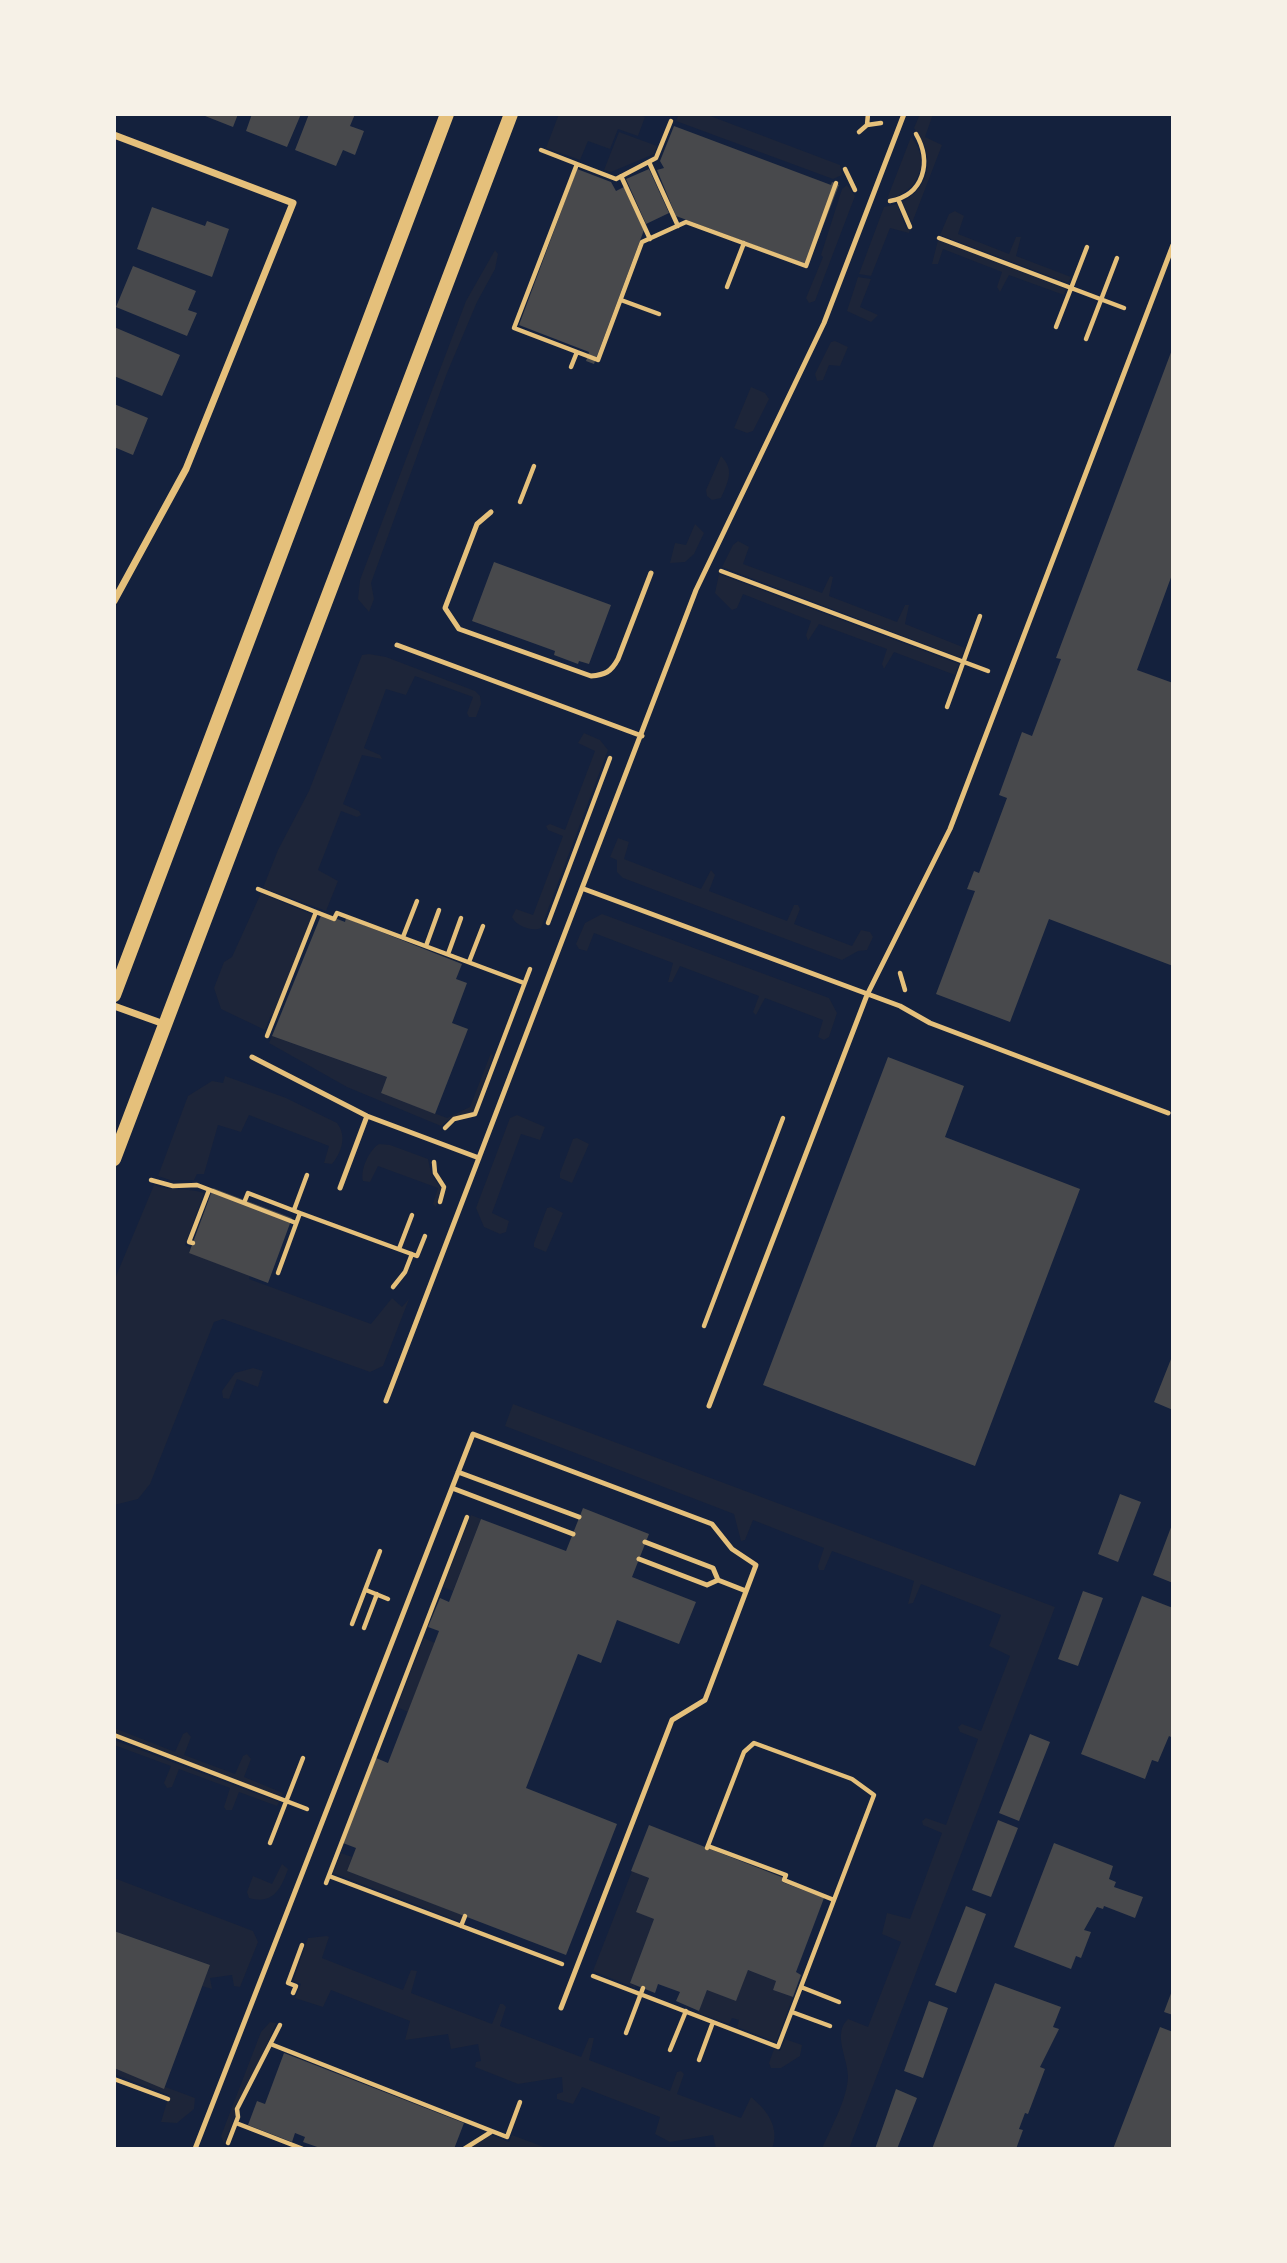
<!DOCTYPE html>
<html>
<head>
<meta charset="utf-8">
<style>
  body { margin:0 }
  #map { position:relative; width:1287px; height:2263px; overflow:hidden; background:#14213d; font-family:"Roboto Condensed",sans-serif }
  canvas { display:block }
  .frame { position:absolute; inset:0; border:116px solid #f6f1e7; pointer-events:none }
</style>
</head>
<body>
<div id="map">
<canvas width="1287" height="2263"></canvas>
<div class="frame"></div>
</div>
<script>
const g = document.querySelector('canvas').getContext('2d');
g.lineJoin = 'round';
function fill(path, color) {
  g.fillStyle = color;
  g.fill(path, 'evenodd');
}
function strokePath(path, color, width, dash) {
  g.strokeStyle = color;
  g.lineWidth = width;
  g.lineCap = dash ? 'butt' : 'round';
  g.setLineDash(dash || []);
  g.stroke(path);
}
fill(new Path2D(`
  M559,114h78l8,3 -7,19 -20,-7 -8,20 -22,-8 -8,19 -34,-12z
  M679,114h26l135,51 2,10 -9,4 -157,-58z
  M920,114h13l-8,23 17,8 -30,78 -10,-21c30,-16 33,-48 12,-74z
  M619,132l38,14 -3,8 -43,18 -7,-2z
  M911,137c21,24 7,57 -24,62z
  M847,185l8,11 -40,105 -6,2 -3,-5 17,-41 -2,-2 21,-66z
  M897,204l9,24 4,1 -1,4 -19,-5 -19,48 -12,-2 25,-67z
  M955,211l9,5 -6,18 51,20 7,-17h5l-5,19 55,21 -3,6 -128,-48 9,-21z
  M938,240l128,49 -2,6 -55,-20 -9,17 -3,-5 5,-15 -59,-23 -5,15h-6z
  M495,250l3,4 -3,15 -18,33 -30,71 -76,210 3,16 -5,13 -11,-13 2,-19 106,-279z
  M858,277l13,2 -11,28 18,8 -7,7 -24,-11z
  M835,341l13,6 -8,19 -11,-1 -6,15 -6,1 -2,-7 16,-32z
  M751,387l14,6 4,6 -16,32 -6,2 -13,-5z
  M721,456c14,14 7,26 0,42l-9,2 -5,-4 -1,-6z
  M695,524l9,9 -10,21 -9,8 -15,1 5,-20 11,2z
  M738,541l11,6 -6,17 79,29 8,-17 3,1 -4,19 68,26 8,-17h4l-4,19 60,24 -4,10 -239,-91 11,-22z
  M719,574l240,90 -4,11 -61,-23 -10,17 -2,-5 5,-15 -68,-25 -11,17 -2,-6 5,-14 -68,-27 -6,14 -5,2 -17,-17z
  M369,654l17,3 89,34 5,5 1,8 -5,13h-7l-2,-4 6,-16 -58,-21 -9,19 -20,-6 -22,59 16,7 2,4 -20,-4 -19,49 16,7 2,4 -4,2 -16,-6 -23,59 20,11 -12,30 -63,-23 15,-38 31,-59 53,-136z
  M584,733l16,7 8,10 -67,178c-9,4 -25,-2 -29,-11l4,-8 17,6 30,-79 -15,-6 -2,-4 4,-2 15,6 30,-79 -17,-8z
  M618,838l11,4 -5,17 77,30 10,-19 4,5 -6,16 78,30 7,-16h4l2,4 -6,15 58,22 9,-16 9,2 3,5 -6,13 -9,1 -16,9 -219,-82 -6,-6v-12l-7,-3z
  M261,893l52,22 -38,99 -4,1 -6,15 -44,-21 -7,-21 10,-26 8,-5z
  M602,914l227,84 8,15 -8,24 -5,3 -6,-3 5,-17 -58,-22 -9,17 -3,-3 6,-16 -79,-30 -8,16h-4l5,-19 -79,-30 -7,18 -8,-2 -3,-5 9,-21z
  M272,1036l115,41 -6,16 66,25 23,-11 21,-54 2,3 -19,56 -21,5 -12,9 -94,-39 -78,-44z
  M225,1076l61,22 51,25c10,13 5,29 -5,41l-8,-1 5,-17 -80,-31 -8,17 -23,-7 -14,49h-7l-3,6h-24l-12,-4 30,-80 24,-15 11,2z
  M517,1115l28,12 -5,13 -19,-6 -29,79 17,8 -3,11 -6,2 -16,-7 -8,-19 34,-90z
  M577,1138l12,6 -17,39 -12,-5v-5l13,-34z
  M379,1144l11,1 38,14 3,14 10,16 -5,18 -3,-3 5,-16 -60,-22 -8,16 -7,-1c-3,-11 6,-31 16,-37z
  M154,1185c17,7 33,2 50,8l-19,52 6,3 -2,4 61,24 -1,3 122,45 21,-26 10,9 7,-8 -26,67 -13,6 -147,-53 -9,3 -64,162 -12,15 -24,6v-224z
  M551,1207l12,6 -17,39 -12,-5v-4l13,-35z
  M253,1368l10,3 -5,16 -21,-8 -8,20 -6,-1 -1,-7 13,-18z
  M513,1404l542,203 -206,542h-27c9,-22 25,-49 26,-72 0,-19 -16,-43 0,-58l20,8 33,-85 -19,-8 5,-21 23,6 32,-86 -19,-8 -1,-4 4,-3 20,7 32,-86 -18,-7 -2,-5 4,-3 19,7 29,-75 -21,-10 12,-31 -80,-31 -8,19 -5,1 6,-23 -82,-30 -8,19h-5l-1,-4 6,-18 -71,-28 -8,20 -4,1 -7,-27 -229,-88z
  M471,1515l10,4 -28,72 -10,-4z
  M424,1638l11,5 -27,69 -11,-5z
  M114,1728l61,24 8,-18 4,-2 4,5 -7,18 51,19 8,-18 4,-2 4,5 -7,18 39,16 -2,4 -167,-64z
  M114,1740l165,62 -2,4 -38,-14 -7,18h-6l-2,-3 6,-19 -51,-19 -7,18 -5,1 -3,-5 7,-17 -57,-21z
  M341,1853l11,4 -5,14 116,44 -2,7 -128,-49z
  M282,1864l6,5c-7,20 -15,36 -39,29l-2,-6 6,-16 19,8z
  M632,1871l17,7 -13,33 18,8 -24,64 6,3 -1,2 -42,-17z
  M114,1878l139,53 5,11 -18,45 -6,-1 -2,-11 -22,3 2,11 -10,-3 8,-21 -96,-34z
  M327,1936l2,1 -7,21 81,32 8,-20 6,1 -6,22 81,31 8,-20h3l3,3 -6,19 81,31 8,-19h5l-5,22 81,31 7,-19 4,-1 3,3 -7,20 64,24 10,-21c17,14 29,31 21,52h-56l-3,-14 -43,7 -15,-8 5,-17 -78,-30 -9,17 -16,-5v-5l6,-2 -1,-15 -44,7 -43,-17 1,-5 5,-1 -3,-17 -27,5 -3,-15 -43,6 5,-19 -79,-31 -8,17 -28,-9 6,-14 -8,-3 15,-43z
  M748,1970l28,11 -3,9 20,7 -17,45 -39,-15 2,-7 -7,-2 -3,6 -31,-11 9,-23z
  M270,2022l6,1 -23,54 -18,29v10l-11,28 -3,-8 40,-104z
  M785,2039l17,6 -2,11 -19,12h-10l-2,-5 5,-14 6,2z
  M114,2068l81,30 -1,11 -17,14 -16,-1 8,-27 -55,-21z
  M491,2135l18,7 3,-7 37,14h-81z`), '#1d2539');
fill(new Path2D(`
  M200,114h38l-5,13z
  M252,114h49l-14,33 -41,-16z
  M309,114h46l-5,12 14,5 -9,24 -12,-5 -7,16 -41,-16z
  M674,126l157,59 1,-3 7,3 -31,80 -132,-49 -19,-46 7,-2 -4,-7z
  M577,169l34,13 5,9 8,-4 20,43 -50,134 -8,-3 3,-9 -70,-27z
  M649,169l20,44 -23,11 -20,-45z
  M152,207l53,19 2,-5 22,8 -17,48 -75,-28z
  M133,266l63,25 -8,19 9,3 -10,23 -71,-29z
  M114,327l66,28 -18,41 -48,-20z
  M1173,347v225l-36,98 36,13v283l-124,-47 -39,103 -74,-28 39,-103 -8,-2 7,-18 5,2 28,-75 -8,-3 23,-63 10,4 29,-77 -5,-1z
  M114,404l34,14 -15,37 -19,-8z
  M494,562l117,43 -22,59 -10,-3 -1,3 -24,-9 1,-4 -83,-30z
  M322,913l23,9 1,-4 116,46 -6,15 11,4 -15,40 16,6 -33,85 -54,-21 6,-16 -115,-41z
  M888,1057l76,29 -19,51 135,52 -105,277 -212,-81z
  M213,1188l79,30 -24,65 -79,-30z
  M1173,1354v56l-19,-8z
  M1120,1494l21,8 -23,60 -20,-8z
  M583,1508l66,26 -17,43 64,25 -17,42 -62,-24 -16,43 -23,-9 -52,134 91,36 -51,131 -219,-84 9,-23 -13,-5 33,-85 12,5 51,-132 -11,-4 12,-29 9,4 32,-83 85,32z
  M1173,1522v61l-20,-8z
  M1083,1591l20,7 -25,68 -20,-7z
  M1142,1596l31,12v124l-2,5 -2,-1 -11,26 -6,-2 -7,19 -64,-25z
  M1030,1734l20,8 -31,79 -20,-8z
  M998,1820l20,8 -27,69 -19,-7z
  M649,1825l135,53 -2,4 42,16 -28,74 5,3 -8,22 -20,-7 3,-9 -28,-11 -12,31 -29,-11 -8,21 -23,-10 4,-9 -22,-8 -3,9 -25,-10 24,-64 -18,-7 13,-34 -18,-7z
  M1054,1843l59,23 -4,13 7,3 -2,5 29,10 -8,21 -31,-12 -1,3 -6,-2 -13,23 7,2 -10,26 -5,-2 -5,13 -57,-22z
  M966,1906l20,8 -30,79 -21,-8z
  M114,1931l96,34 -46,124 -50,-21z
  M995,1983l66,24 -8,20 6,2 -19,38 5,2 -17,45 -3,-1 -6,16 4,1 -7,19h-84z
  M1173,1988v27l-9,-3z
  M929,2001l19,7 -25,70 -19,-7z
  M1160,2027l13,5v117h-60z
  M284,2053l180,70 -10,26h-131l-20,-7 2,-5 -10,-4 -3,9 -44,-17 9,-24 8,3z
  M896,2089l21,9 -20,51h-22z`), '#48494c');
strokePath(new Path2D(`
  M671,121l-15,37 -40,21 -39,-15 -63,164 84,32 44,-118 44,-20 120,44 30,-83
  M867,125l1,-11
  M859,132l8,-7 14,-2
  M541,150l36,14
  M649,162l29,64
  M845,169l10,21
  M621,176l29,63
  M898,199l12,28
  M890,201c34,-6 42,-39 26,-67
  M939,238l185,70
  M727,287l17,-44
  M621,300l38,14
  M1056,327l31,-80
  M1086,339l31,-81
  M571,367l6,-15
  M520,502l14,-36
  M721,571l267,100
  M947,707l33,-91
  M258,889l58,23 -49,124
  M316,912l18,7 3,-6 187,70
  M548,923l62,-165
  M403,937l14,-36
  M426,946l13,-36
  M448,954l13,-36
  M469,962l14,-36
  M900,973l5,17
  M445,1128l9,-9 21,-5 55,-145
  M434,1162l1,11 9,14 -4,15
  M151,1180l22,6 24,-1 99,38
  M244,1203l4,-10 52,20
  M294,1210l13,-35
  M193,1243l-4,-1 20,-52
  M399,1249l13,-34
  M278,1273l22,-60 117,43 8,-20
  M393,1287l12,-15 7,-18
  M704,1326l79,-208
  M366,1590l22,9
  M352,1624l28,-73
  M364,1628l13,-34
  M114,1735l193,74
  M270,1843l33,-85
  M708,1846l78,29 -2,5 50,20
  M329,1876l233,88
  M326,1883l141,-366
  M461,1926l4,-10
  M593,1976l185,71 96,-252 -22,-16 -98,-36 -10,9 -37,96
  M801,1987l38,15
  M293,1993l3,-7 -8,-3 14,-38
  M792,2012l38,14
  M626,2033l17,-45
  M273,2045l234,92 13,-35
  M670,2050l16,-39
  M699,2060l14,-38
  M114,2079l54,20
  M236,2123l67,26
  M228,2143l10,-26 -1,-8 43,-84
  M464,2149l27,-17`), '#e5c07b', 4.5);
strokePath(new Path2D(`
  M491,512l-14,12 -32,84 14,21 132,47c14,-1 20,-4 27,-17l33,-86
  M397,645l245,91
  M584,889l316,117 30,17 238,90
  M252,1057l115,59 112,42
  M340,1188l27,-72
  M386,1401l310,-811 128,-267 80,-209
  M709,1406l158,-411 83,-166 223,-584
  M458,1472l121,45
  M452,1488l121,46
  M645,1542l68,26 5,12
  M639,1559l68,26 11,-5 28,11
  M195,2149l278,-715 239,90 20,25 24,16 -51,135 -33,20 -111,288`), '#e5c07b', 5);
strokePath(new Path2D(`
  M114,135l179,68 -107,266 -72,132
  M114,1006l50,18`), '#e5c07b', 7);
strokePath(new Path2D(`
  M114,995l333,-881
  M114,1159l397,-1045`), '#e5c07b', 14);
</script>
</body>
</html>
